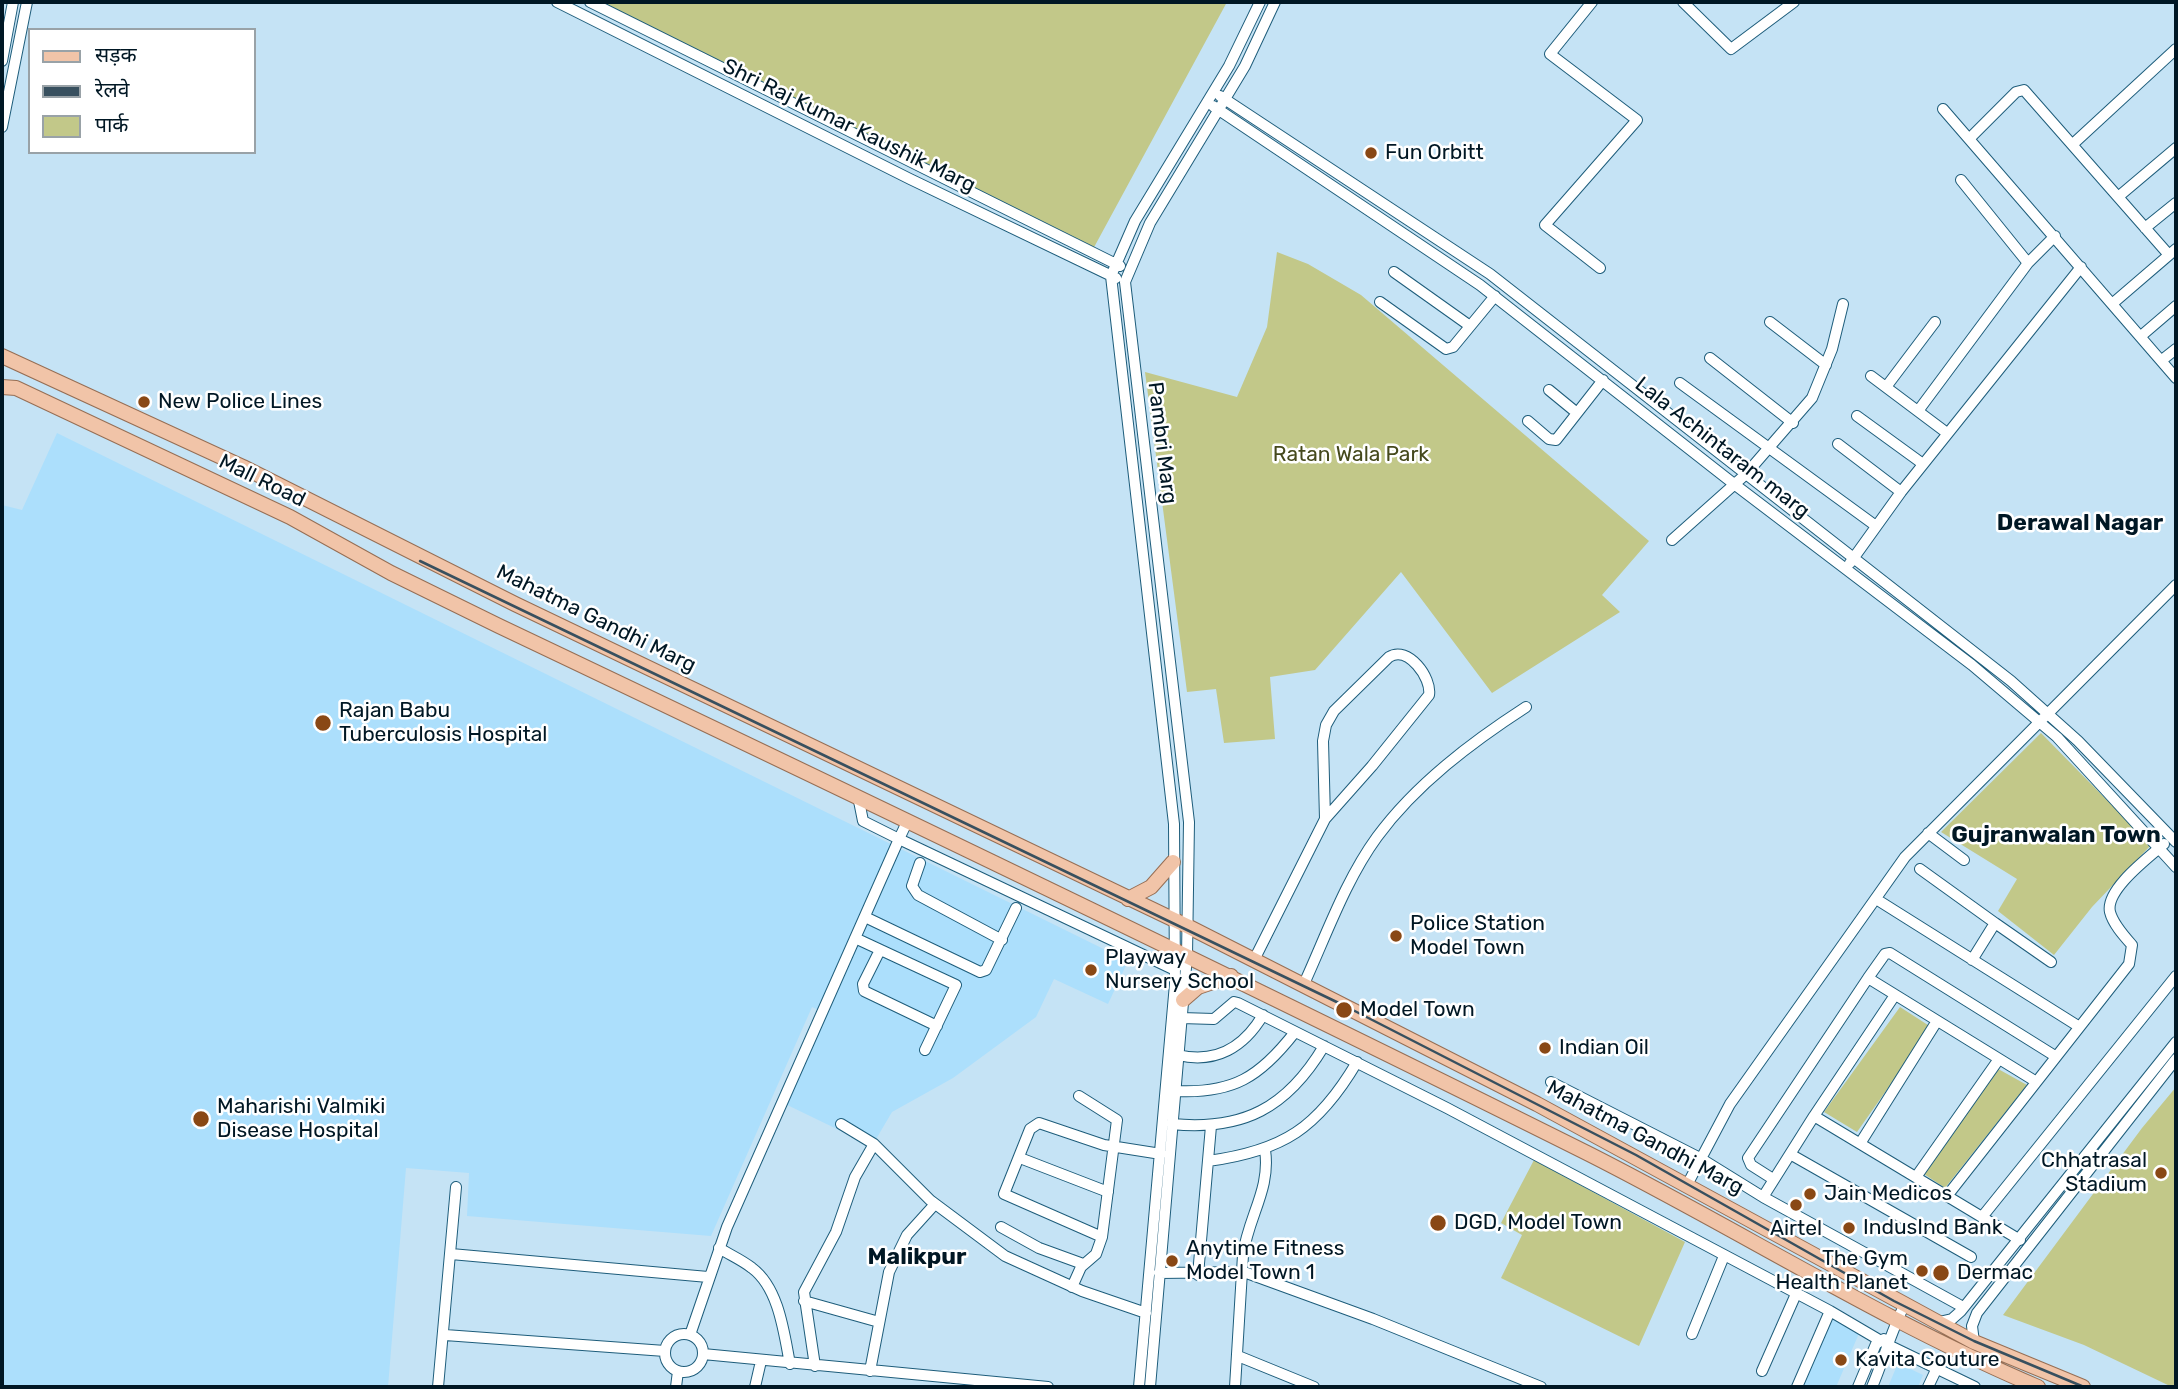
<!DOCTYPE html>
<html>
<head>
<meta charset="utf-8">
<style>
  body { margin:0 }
  #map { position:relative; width:2178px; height:1389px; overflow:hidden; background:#c5e3f5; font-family:Rubik,"Noto Sans Devanagari",sans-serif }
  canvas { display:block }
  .frame { position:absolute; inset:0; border:4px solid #001724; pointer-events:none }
  .legend { position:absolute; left:28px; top:28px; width:228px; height:126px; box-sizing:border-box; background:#fff; border:2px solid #99a2a7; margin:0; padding:9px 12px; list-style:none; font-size:21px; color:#001724 }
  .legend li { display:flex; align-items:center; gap:14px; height:35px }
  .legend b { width:35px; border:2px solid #99a2a7 }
</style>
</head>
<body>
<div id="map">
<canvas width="2178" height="1389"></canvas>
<div class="frame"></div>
<ul class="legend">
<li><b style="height:9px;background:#f1c4a8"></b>सड़क</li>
<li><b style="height:9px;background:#38505f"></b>रेलवे</li>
<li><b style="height:19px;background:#c2c889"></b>पार्क</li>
</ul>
</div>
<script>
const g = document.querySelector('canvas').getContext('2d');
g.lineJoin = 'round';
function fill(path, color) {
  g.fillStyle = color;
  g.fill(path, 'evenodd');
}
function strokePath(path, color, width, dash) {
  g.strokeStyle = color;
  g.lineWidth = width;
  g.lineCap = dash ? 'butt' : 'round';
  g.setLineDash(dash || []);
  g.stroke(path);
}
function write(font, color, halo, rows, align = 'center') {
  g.font = font + ' Rubik,sans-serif';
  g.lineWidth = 5;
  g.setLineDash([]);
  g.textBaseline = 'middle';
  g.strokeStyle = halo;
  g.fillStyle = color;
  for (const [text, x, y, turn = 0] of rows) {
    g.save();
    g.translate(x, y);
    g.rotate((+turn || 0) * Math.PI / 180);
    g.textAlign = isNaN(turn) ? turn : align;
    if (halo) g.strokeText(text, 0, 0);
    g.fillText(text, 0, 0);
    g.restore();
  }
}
fill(new Path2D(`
  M57,433l1071,528 -20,43 -54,-25 -18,38 -83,61 -61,34 -20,34 -91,-44 42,-90 -11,-5 -101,229 -244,-20 2,-43 -63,-5 -18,219h-386v-882l20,5z
  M1831,1315l29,16 -24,56h-37z
  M1898,1363l25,12 -5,12h-30z`), '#acdffc');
fill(new Path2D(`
  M594,2h633l-135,249z
  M1277,252l31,12 53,31 288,246 -47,54 18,17 -128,81 -91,-121 -86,98 -45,7 5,62 -51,4 -8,-54 -29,3 -42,-320 92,25 30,-70z
  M2041,733l110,112 -59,62 -38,48 -56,-44 19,-32 -76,-47z
  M1900,1007l31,20 -74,105 -33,-20z
  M1991,1065l36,20 -82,103 -27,-18z
  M2176,1087v300h-4l-88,-42 -81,-30 139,-187z
  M1534,1160l151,82 -46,104 -138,-68 21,-43 -21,-12z`), '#c2c889');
const minor = new Path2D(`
  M557,2l353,177 206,99
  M590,2l530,264
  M1592,2l-42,52 87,66 -92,105 55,43
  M1683,2l48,47 63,-47
  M2,61l11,-59
  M1220,96l270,178 521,407 67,60 98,101
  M1213,106l267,179 254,199 238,181 85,72 119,130
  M1943,109l233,269
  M2,127l25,-125
  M1969,139l47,-47 8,-2 145,165
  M2073,144l103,-95
  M1961,180l67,83
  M2118,197l58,-49
  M2145,228l31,-25
  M1394,272l76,54
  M1380,302l66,47 7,-2 42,-51
  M2112,304l64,-55
  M1770,322l56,43
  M2141,336l35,-30
  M1710,358l83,65
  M2162,360l14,-11
  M1871,376l76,57
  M1680,383l196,143
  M1886,387l49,-65
  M1549,390l28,23
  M1918,411l110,-148 27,-27
  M1857,416l66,48
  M1528,421l21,18 7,1 47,-60
  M1838,444l63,48
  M1672,540l74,-66 66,-76 20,-49 11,-45
  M1850,563l51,-71 180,-225
  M908,820l-9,19 276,131
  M1928,833l36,27
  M920,863l-8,23 6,9 84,45
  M1920,869l75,54 -23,37
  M1876,899l202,127
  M865,917l115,55 6,-2 30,-62
  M1995,923l56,39
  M855,938l101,47 -31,65
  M880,950l-17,34 1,7 73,35
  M1254,960l71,-141 -2,-78 3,-16 8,-14 55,-54c19,-12 43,21 40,38l-57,71 -47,53
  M1868,978l17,-24 5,-1 165,103
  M1303,986c23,-50 42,-105 74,-149 39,-53 95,-95 149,-130
  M1181,1018l33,1 20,-17 4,1 209,105 383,203 51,30
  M1178,1055c38,9 66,-8 85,-40
  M1551,1082l149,76 63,39 200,110
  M1175,1091c58,3 85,-14 120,-59
  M1079,1096l38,24 -15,117 -98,-43 26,-65 9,-6 65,22 57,9
  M1814,1116l81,-121
  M841,1124l33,20 56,56 75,56 77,35 64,22
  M1172,1124c71,7 115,-16 152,-78
  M1861,1142l76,-121
  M1790,1154l181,103
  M1020,1158l88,34
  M1208,1161c75,-10 110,-33 149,-99
  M1916,1177l83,-118
  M1773,1179l-22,-14 -3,-7 120,-180 167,103
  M1687,1185l43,-81 175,-247 271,-272
  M1947,1196l182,-232 3,-19c-8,-9 -19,-21 -22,-33 -5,-22 38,-54 54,-68
  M1763,1197l51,-81 206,124
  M1982,1217l194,-241
  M1001,1227l38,21 44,16
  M719,1248c11,7 23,12 33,20 27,20 32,65 38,96
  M451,1254l257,23
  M1159,1273l85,-1 129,47 168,68
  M1198,1275l13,-149
  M1072,1287l9,-20 15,-13 6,-17
  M804,1301l75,21
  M1939,1322l13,-3 9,-8 215,-269
  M1692,1334l32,-78
  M665 1353a19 19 0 1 1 38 0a19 19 0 1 1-38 0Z
  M445,1335l220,16
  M690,1335l37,-108 172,-388 -36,-18 -5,-25
  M1974,1342l-2,-16 5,-13 199,-254
  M1888,1345l87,42
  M703,1354l345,33
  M1238,1356l76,31
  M815,1366l-11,-74 32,-60 19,-55 19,-33
  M870,1371l19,-99 18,-37 28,-31
  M1762,1371l34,-77
  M438,1387l18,-200
  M676,1387l2,-16
  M755,1387l6,-26
  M1139,1387l36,-403 -1,-160 -63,-548 24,-55 94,-155 31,-64
  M1150,1387l37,-431 2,-134 -64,-540 25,-59 95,-157 30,-64
  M1235,1387l8,-132c5,-38 28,-66 22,-105
  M1797,1387l33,-76
  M1858,1387l18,-43 8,-5
  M1872,1387c12,-28 19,-56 33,-83
  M1928,1387l8,-17`);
const major = new Path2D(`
  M2,356l241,111 272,137 672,322 350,178 437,238 109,45
  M2,387l14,1 274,129 101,56 108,53c364,173 727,347 1088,527 151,76 295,168 451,234
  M1128,899l23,-12 22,-25
  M1183,1000l15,-13 33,-11`);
strokePath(minor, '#1e5d7b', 12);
strokePath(major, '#966e54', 16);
strokePath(minor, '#fff', 10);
strokePath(major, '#f1c4a8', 14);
strokePath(new Path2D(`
  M420,561l925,445 291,149 258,146 80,40 110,46`), '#38505f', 2.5);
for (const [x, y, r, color] of [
  [1371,153,7,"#894815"],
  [144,402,7,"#894815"],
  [323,723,9,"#894815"],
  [1396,936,7,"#894815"],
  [1091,970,7,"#894815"],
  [1344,1010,9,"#894815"],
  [1545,1048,7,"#894815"],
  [201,1119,9,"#894815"],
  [2161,1173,7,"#894815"],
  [1810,1194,7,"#894815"],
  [1796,1205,7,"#894815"],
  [1438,1223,9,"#894815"],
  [1849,1228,7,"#894815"],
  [1172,1261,7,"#894815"],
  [1922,1271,7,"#894815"],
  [1941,1273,9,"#894815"],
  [1841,1360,7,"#894815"]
]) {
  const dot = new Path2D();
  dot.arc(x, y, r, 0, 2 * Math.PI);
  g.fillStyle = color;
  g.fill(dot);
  strokePath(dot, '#fff', 2.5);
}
write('21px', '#001724', '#fff', [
  ["Shri Raj Kumar Kaushik Marg",849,126,26],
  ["Pambri Marg",1162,443,83],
  ["Lala Achintaram marg",1722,448,38],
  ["Mall Road",262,481,26],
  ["Mahatma Gandhi Marg",596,619,26],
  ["Mahatma Gandhi Marg",1645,1138,28]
]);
write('21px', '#001724', '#fff', [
  ["Fun Orbitt",1385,153],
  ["New Police Lines",158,402],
  ["Rajan Babu",339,711],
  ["Tuberculosis Hospital",339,735],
  ["Police Station",1410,924],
  ["Model Town",1410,948],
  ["Playway",1105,958],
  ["Nursery School",1105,982],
  ["Model Town",1360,1010],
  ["Indian Oil",1559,1048],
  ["Maharishi Valmiki",217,1107],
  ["Disease Hospital",217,1131],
  ["Chhatrasal",2147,1161,"right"],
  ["Stadium",2147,1185,"right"],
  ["Jain Medicos",1824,1194],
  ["DGD, Model Town",1454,1223],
  ["IndusInd Bank",1863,1228],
  ["Airtel",1796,1229,"center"],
  ["Anytime Fitness",1186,1249],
  ["Model Town 1",1186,1273],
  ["The Gym",1908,1259,"right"],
  ["Health Planet",1908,1283,"right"],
  ["Dermac",1957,1273],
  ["Kavita Couture",1855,1360]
], 'left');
write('21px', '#45491c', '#fff', [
  ["Ratan Wala Park",1351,455]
]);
write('bold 23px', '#001724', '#fff', [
  ["Derawal Nagar",2080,523],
  ["Gujranwalan Town",2056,835],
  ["Malikpur",917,1257]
]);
</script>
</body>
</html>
